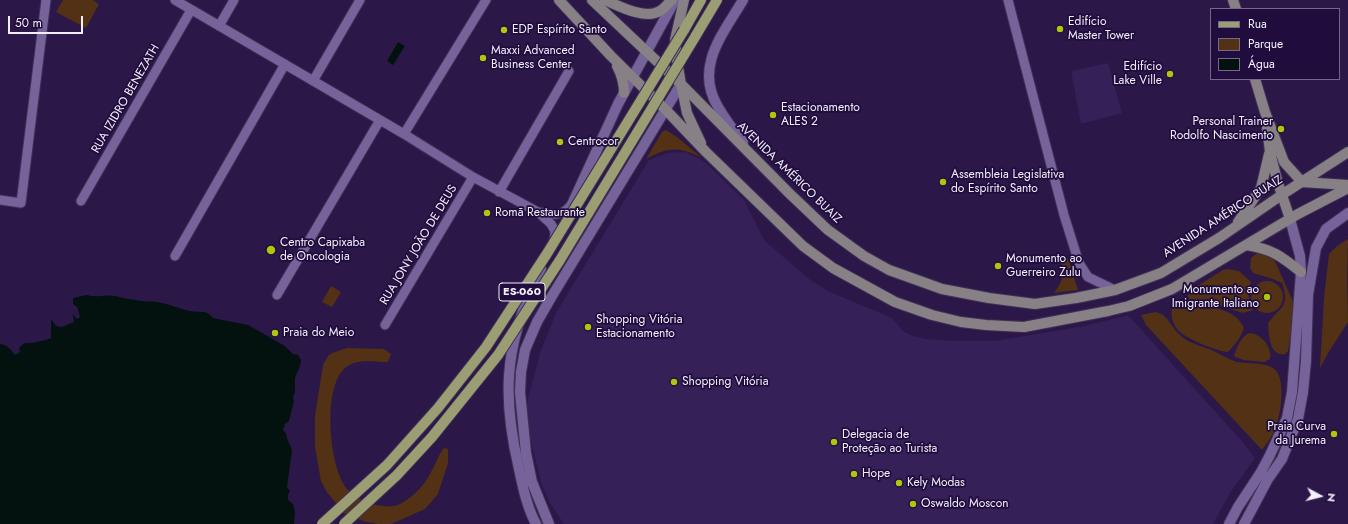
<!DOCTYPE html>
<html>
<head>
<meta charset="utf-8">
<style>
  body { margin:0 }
  #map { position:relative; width:1348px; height:524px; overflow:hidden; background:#2b1848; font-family:Jost,sans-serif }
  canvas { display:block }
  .legend { position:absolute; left:1210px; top:8px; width:130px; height:72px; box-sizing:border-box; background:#210d3d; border:1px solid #756789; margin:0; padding:5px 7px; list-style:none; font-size:12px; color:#f2eefb }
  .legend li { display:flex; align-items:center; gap:8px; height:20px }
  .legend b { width:20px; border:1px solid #756789 }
  .north { position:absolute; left:1300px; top:476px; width:40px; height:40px; -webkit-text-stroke:3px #210d3d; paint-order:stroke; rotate:97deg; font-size:11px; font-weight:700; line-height:16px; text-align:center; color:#f2eefb }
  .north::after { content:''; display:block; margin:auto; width:14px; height:18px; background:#f2eefb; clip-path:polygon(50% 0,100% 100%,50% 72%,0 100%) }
  .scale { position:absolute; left:8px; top:16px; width:75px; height:18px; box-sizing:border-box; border:2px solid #f2eefb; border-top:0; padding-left:5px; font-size:12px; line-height:14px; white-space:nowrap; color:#f2eefb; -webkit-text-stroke:3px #210d3d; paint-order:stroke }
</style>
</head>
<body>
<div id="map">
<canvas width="1348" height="524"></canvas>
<ul class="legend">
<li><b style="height:5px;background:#9a9e72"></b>Rua</li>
<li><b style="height:11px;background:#523114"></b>Parque</li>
<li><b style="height:11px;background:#03120f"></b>Água</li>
</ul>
<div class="north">N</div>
<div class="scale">50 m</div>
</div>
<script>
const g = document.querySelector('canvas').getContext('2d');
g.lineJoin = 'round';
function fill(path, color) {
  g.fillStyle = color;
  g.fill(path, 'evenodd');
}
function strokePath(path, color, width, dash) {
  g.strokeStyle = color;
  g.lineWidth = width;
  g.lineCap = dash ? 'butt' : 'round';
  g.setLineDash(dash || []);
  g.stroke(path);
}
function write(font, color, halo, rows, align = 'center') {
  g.font = font + ' Jost,sans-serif';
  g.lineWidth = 3.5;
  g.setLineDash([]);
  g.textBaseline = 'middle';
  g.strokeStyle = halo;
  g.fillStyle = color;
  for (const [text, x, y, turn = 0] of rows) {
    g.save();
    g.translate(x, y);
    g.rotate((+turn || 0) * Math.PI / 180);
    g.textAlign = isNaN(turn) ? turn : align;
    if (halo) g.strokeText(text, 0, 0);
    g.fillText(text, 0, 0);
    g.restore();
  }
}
fill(new Path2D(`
  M1108,63l14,50 -41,11 -10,-53z
  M686,152l19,10 39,38 20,40 45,39 19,12 64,27 12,14 9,4 12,3 29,2h41l90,-15 43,-11 112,124 15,19 -25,35 -17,31h-649l-14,-21 -8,-18 -13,-50 -3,-28 14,-54 16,-40 93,-153 19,-7z`), '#352057');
fill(new Path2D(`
  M63,0h30l6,4 -13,24 -30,-16z
  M666,130l11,7 25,21c-23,-12 -34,-11 -56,1l16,-27z
  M1348,239l-1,40 1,43 -20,31 -8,15 4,-70 5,-44 8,-8z
  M1259,252l13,4 2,3 21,47 -7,45 -3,3c-16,3 -16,-20 -17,-31 13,-17 22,-16 14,-40l-9,-4 -20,-6 -3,-5 1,-10z
  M1068,258l10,32 -24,3c8,-11 12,-18 7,-31z
  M1227,269l12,2 12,11 -3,12 5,16 -10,3 -27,-9 -25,-4 -3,-2 1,-7 34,-21z
  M1251 297a16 16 0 1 1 32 0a16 16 0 1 1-32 0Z
  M331,286l10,6 -9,15 -10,-5z
  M1184,305c20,0 51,2 60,23 -3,9 -9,17 -16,24 -9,0 -41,-13 -48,-20 -6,-5 -10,-15 -8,-23z
  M1156,312c11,3 12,9 19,18 5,6 12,11 20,14 4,2 9,3 14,5 10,4 18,10 28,13 11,2 26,0 36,6 15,9 7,51 1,64 -3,6 -8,12 -12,18l-116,-125 -5,-10z
  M1249,333c11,0 24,14 21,26l-6,3 -20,-2 -9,-3 -1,-2c3,-8 7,-18 15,-22z
  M347,348l37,1 7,5 -3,8c-14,0 -32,-4 -43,6 -23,20 -16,99 2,121 3,3 16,12 20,14 2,1 6,1 9,2 8,1 16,3 24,-1 13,-7 25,-19 31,-32 5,-8 7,-17 13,-24l4,1v14l-10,31 -13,15 -34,15h-13l-15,-3 -19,-8 -18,-22 -5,-10 -6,-34v-31l8,-51 5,-9 4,-3z`), '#523114');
fill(new Path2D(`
  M398,42l7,4 -12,19 -6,-4z
  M87,295c10,3 19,-1 28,1 7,2 14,3 21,4 7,2 15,1 22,2 11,2 22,7 32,9 9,2 17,-2 23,7l35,7 37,21 8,8 5,1 3,5 -1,6 -5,12v14l-2,5 1,4 -5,20 -4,3 -2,6 3,3 1,5 5,12 -5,37 3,4 -2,4v5l5,4 2,8 -1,12h-294v-180c8,1 11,6 15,11l5,-3 -1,-4 5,-5c6,1 20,-2 27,-5v-19l5,7 6,1 12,-5 -1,-8 4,5 3,-2 -3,-10 -4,-3v-6z`), '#03120f');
const minor = new Path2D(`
  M175,0l229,134 69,43 65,35 13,12 4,7 -1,12
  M1008,0l56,215 15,48 9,14 27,13
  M219,26l15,-26
  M313,81l47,-81
  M404,134l82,-134
  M499,192l70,-121
  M0,200l21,3 25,-203
  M81,201l110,-191
  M538,212c14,2 23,6 33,-7
  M175,256l110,-192
  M277,295l103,-175
  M385,325l88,-148`);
const tertiary = new Path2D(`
  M743,142c-9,-11 -18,-23 -25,-35 -24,-40 5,-73 25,-107
  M568,213l50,-109 57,-104
  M536,524c-9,-17 -13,-36 -17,-55 -7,-30 -12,-62 -10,-93 2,-36 16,-75 32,-107
  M549,524l-17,-42 -6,-29 -6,-61 1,-20 4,-22 12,-28 15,-26 129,-212
  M1229,524l9,-17 23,-35 9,-17 17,-37 5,-26 9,-120 -1,-16 -10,-37
  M1244,524l24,-45 14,-20 16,-40 5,-27 3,-31 2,-66 8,-47 10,-19 22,-16`);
const secondary = new Path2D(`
  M559,0l52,56 55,54 40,42 97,94 30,22 62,34 37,13 29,7 25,3 38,2 84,-16 21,-5 43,-17 126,-75 50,-26
  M592,0l89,84 107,108 40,38 36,26 25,14 53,19 47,9 46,6 41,-6 39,-8 46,-17 58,-35 67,-46 62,-40
  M605,0c14,6 40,20 55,11 5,-3 8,-8 12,-11
  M684,0l-9,40 2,21 4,23 6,29 14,30
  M1233,0l3,9
  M617,66c5,9 7,16 7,27
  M1255,79l10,33 19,50 18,20
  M1267,128l3,24 7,28 13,39
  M1302,182l46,3
  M1238,222l23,-34 8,-34
  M1246,245c26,4 35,11 55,27`);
const primary = new Path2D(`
  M684,30l17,-30
  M695,37l22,-37`);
strokePath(minor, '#403056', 11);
strokePath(tertiary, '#403056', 12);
strokePath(secondary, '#403056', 12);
strokePath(primary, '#403056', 12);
strokePath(minor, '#75639a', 9);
strokePath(tertiary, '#75639a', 10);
strokePath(secondary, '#878186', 10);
strokePath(primary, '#9a9e72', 10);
const primaryBridge = new Path2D(`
  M322,524l65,-59 51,-57 48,-61 62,-95 136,-222
  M344,524l53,-49 35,-38 66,-82 62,-95 135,-223`);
strokePath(primaryBridge, '#403056', 12, []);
strokePath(primaryBridge, '#9a9e72', 10);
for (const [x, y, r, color] of [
  [1060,29,4,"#adc60e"],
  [504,30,4,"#adc60e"],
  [483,58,4,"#adc60e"],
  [1170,74,4,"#adc60e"],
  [773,115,4,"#adc60e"],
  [1281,129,4,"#adc60e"],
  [560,142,4,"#adc60e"],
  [943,182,4,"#adc60e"],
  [487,213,4,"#adc60e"],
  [271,250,5,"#adc60e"],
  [998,266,4,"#adc60e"],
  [1267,297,4,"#adc60e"],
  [588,327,4,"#adc60e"],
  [275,333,4,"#adc60e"],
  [674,382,4,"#adc60e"],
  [1334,434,4,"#adc60e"],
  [834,442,4,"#adc60e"],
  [854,474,4,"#adc60e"],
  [899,483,4,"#adc60e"],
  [913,504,4,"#adc60e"]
]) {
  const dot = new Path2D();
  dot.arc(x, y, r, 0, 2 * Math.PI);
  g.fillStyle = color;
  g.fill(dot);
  strokePath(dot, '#210d3d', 1.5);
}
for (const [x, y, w] of [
  [522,292,46]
]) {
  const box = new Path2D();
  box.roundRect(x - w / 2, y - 9, w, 18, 3);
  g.fillStyle = '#210d3d';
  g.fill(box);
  strokePath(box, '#f2eefb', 1);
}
write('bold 11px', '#f2eefb', null, [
  ["ES-060",522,292]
]);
write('12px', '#f2eefb', '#210d3d', [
  ["Edifício",1068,22],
  ["Master Tower",1068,36],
  ["EDP Espírito Santo",512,30],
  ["Maxxi Advanced",491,51],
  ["Business Center",491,65],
  ["Edifício",1162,67,"right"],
  ["Lake Ville",1162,81,"right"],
  ["Estacionamento",781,108],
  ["ALES 2",781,122],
  ["Personal Trainer",1273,122,"right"],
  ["Rodolfo Nascimento",1273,136,"right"],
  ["Centrocor",568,142],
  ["Assembleia Legislativa",951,175],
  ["do Espírito Santo",951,189],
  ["Romã Restaurante",495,213],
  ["Centro Capixaba",280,243],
  ["de Oncologia",280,257],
  ["Monumento ao",1006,259],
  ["Guerreiro Zulu",1006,273],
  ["Monumento ao",1259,290,"right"],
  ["Imigrante Italiano",1259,304,"right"],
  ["Shopping Vitória",596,320],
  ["Estacionamento",596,334],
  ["Praia do Meio",283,333],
  ["Shopping Vitória",682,382],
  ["Praia Curva",1326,427,"right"],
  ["da Jurema",1326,441,"right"],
  ["Delegacia de",842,435],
  ["Proteção ao Turista",842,449],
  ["Hope",862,474],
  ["Kely Modas",907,483],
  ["Oswaldo Moscon",921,504]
], 'left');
write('12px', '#f2eefb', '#210d3d', [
  ["RUA IZIDRO BENEZATH",126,99,-60],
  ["AVENIDA AMÉRICO BUAIZ",789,173,44],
  ["AVENIDA AMÉRICO BUAIZ",1223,217,-33],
  ["RUA JONY JOÃO DE DEUS",419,245,-59]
]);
</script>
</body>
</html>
